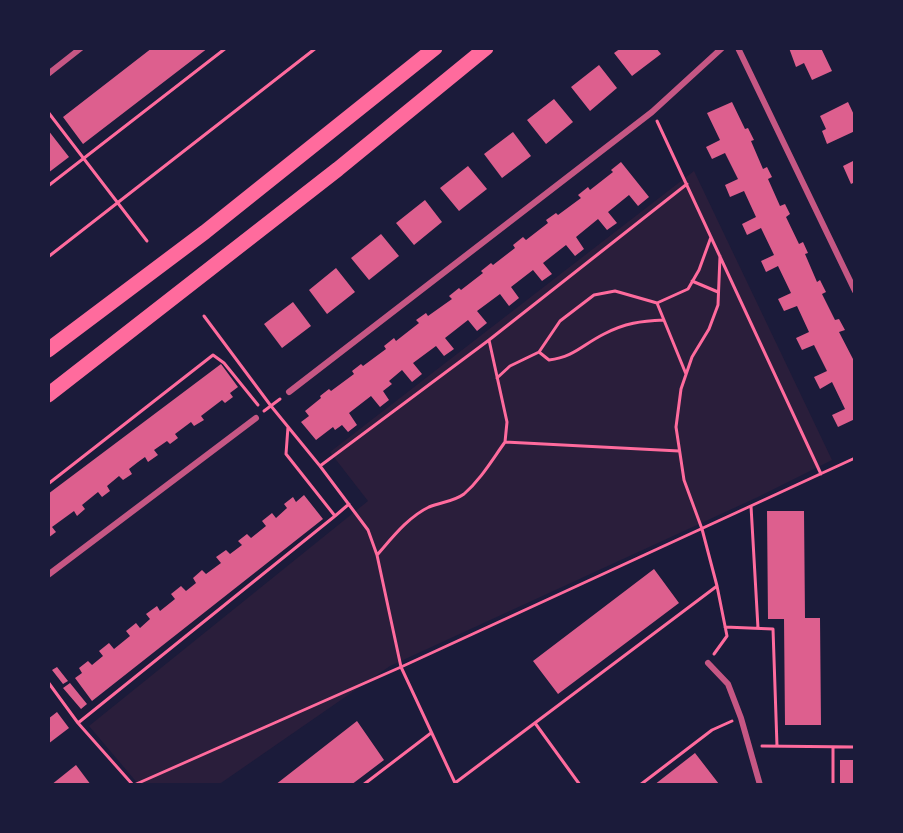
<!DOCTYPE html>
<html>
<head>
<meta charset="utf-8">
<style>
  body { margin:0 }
  #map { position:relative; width:903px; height:833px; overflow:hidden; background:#1b1b3a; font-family:Manrope,sans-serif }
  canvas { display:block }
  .frame { position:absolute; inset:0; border:50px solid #1b1b3a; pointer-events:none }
</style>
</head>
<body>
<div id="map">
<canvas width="903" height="833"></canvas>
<div class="frame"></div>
</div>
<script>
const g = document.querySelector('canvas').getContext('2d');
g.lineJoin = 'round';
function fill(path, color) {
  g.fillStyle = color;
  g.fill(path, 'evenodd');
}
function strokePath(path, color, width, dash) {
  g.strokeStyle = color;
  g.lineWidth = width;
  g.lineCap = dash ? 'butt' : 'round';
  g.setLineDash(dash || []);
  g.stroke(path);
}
fill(new Path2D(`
  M694,171l138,289 -74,37 -368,169 -172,119h-79l-50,-59 279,-225 -38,-49z`), '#2a1e3b');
fill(new Path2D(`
  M152,48h56l-125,96 -20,-27z
  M621,48h35l5,6 -29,22 -18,-23z
  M789,48h32l11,23 -20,9 -8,-17 -8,4z
  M599,65l18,23 -27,23 -19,-24z
  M554,99l19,23 -27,22 -19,-24z
  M732,102l13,27 3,-1 6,12 -3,1 12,28 4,-2 5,10 -4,2 12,27 5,-2 5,10 -4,3 13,27 4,-2 5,11 -3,1 12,28 3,-2 6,12 -4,2 13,26 4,-1 6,11 -6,2 14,27h2v60l-17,8 -6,-12 13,-6 -13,-27 -12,7 -6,-12 13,-6 -13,-26 -12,5 -6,-12 13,-6 -12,-26 -13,5 -6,-12 13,-6 -13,-27 -12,6 -5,-11 13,-6 -13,-27 -14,7 -5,-11 14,-7 -12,-26 -14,6 -5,-12 13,-6 -13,-26 -13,6 -6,-12 14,-7 -13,-27z
  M848,102l7,15v14l-28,13 -5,-13 4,-2 -6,-13z
  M48,130l21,27 -21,16z
  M513,132l18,24 -29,22 -18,-24z
  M853,161l2,3v18l-4,2 -8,-18z
  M621,162l28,35 -11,9 -9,-11 -21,17 9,11 -10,7 -9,-11 -22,18 8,12 -9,7 -9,-11 -23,18 9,11 -10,7 -9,-11 -22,17 8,11 -10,8 -9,-12 -23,17 10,12 -10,8 -9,-11 -23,18 9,11 -10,7 -8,-10 -23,17 9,11 -10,8 -10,-12 -13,11 3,3 -9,7 6,9 -9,7 -9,-11 -22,17 8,12 -9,7 -6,-7 -7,5 -2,-3 -17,13 -15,-18 8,-6 -4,-5 16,-13 -1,-2 9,-7 2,2 23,-17 -2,-3 9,-7 2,2 23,-17 -2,-3 10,-8 2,3 23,-18 -3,-3 10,-7 2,3 24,-17 -3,-3 10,-8 2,2 22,-17 -2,-2 10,-8 2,2 22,-17 -2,-3 10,-8 3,3 22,-17 -2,-3 10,-7 2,2 23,-17 -3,-3 10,-8 2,3 23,-18 -2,-2z
  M468,166l19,23 -28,22 -19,-23z
  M425,200l17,22 -28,23 -18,-22z
  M381,234l18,22 -30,24 -18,-22z
  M336,268l19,24 -28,22 -18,-24z
  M293,302l18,24 -29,22 -18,-24z
  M221,364l17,23 -8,6 3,4 -8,6 -3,-3 -21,16 3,4 -10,6 -3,-4 -16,12 3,4 -8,6 -3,-3 -13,9 4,5 -10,7 -3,-5 -7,5 -9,7 3,5 -9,6 -4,-4 -12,10 3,5 -8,6 -4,-5 -16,13 3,4 -8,7 -3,-5 -22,16 4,5 -8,6v-44z
  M304,495l19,24 -231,182 -17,-23 7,-5 -3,-5 9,-7 4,4 11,-9 -4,-5 10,-8 5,6 16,-13 -4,-5 10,-8 4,5 10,-9 -4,-5 11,-8 3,5 15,-12 -4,-5 10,-8 5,5 10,-8 -3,-5 9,-8 4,4 15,-11 -5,-6 10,-7 4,4 12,-9 -4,-4 9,-7 4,4 15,-12 -4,-5 10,-8 4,5 11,-10 -3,-4 9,-7 3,5z
  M767,511h37l1,107h15l1,107h-36l-1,-106h-16z
  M654,569l25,34 -121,91 -25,-33z
  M57,667l11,14 -5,3 -11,-14z
  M70,683l17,21 -6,5 -18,-21z
  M57,712l12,16 -21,16v-25z
  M357,721l27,39 -33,25h-76z
  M695,753l24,31 -1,1h-64z
  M840,760h15v25h-15z
  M76,765l15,20h-40z`), '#dd5f8e');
strokePath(new Path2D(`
  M48,112l99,129
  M657,121l164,353
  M48,186l178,-138
  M48,257l268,-209
  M692,281l26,11
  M657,303l29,71
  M204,316l67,90 49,60 48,64 9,25 24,112 55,118
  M539,352l10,8c25,-3 33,-15 55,-26 21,-11 37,-13 60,-14
  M497,378l13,-12 29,-14 21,-31 34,-26 21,-4 42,12 31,-14 11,-19 12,-33
  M264,411l16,-12
  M505,442l2,-20 -18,-82 198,-156
  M320,466l169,-126
  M48,484l165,-129 11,8 34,42
  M751,506l7,122
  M335,516l14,-12
  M377,555c15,-17 31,-38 52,-48 12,-5 24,-5 35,-13 17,-15 28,-34 41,-52l174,9
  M725,627l48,2 4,117
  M714,654l13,-18 -10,-50 -15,-57 -18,-49 -8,-53 5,-38 11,-32 17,-28 9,-24 2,-49
  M48,682l30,41 55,62
  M78,723l257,-207 -49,-62 2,-27
  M535,723l45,62
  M762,746l93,1
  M833,747v38
  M455,783l262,-197
  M134,785l267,-118 454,-209
  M363,785l68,-52
  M640,785l72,-55 20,-9`), '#ff6b9d', 3);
strokePath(new Path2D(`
  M738,48l117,243
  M48,74l33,-26
  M289,392l363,-280 70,-64
  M48,575l208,-157
  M708,663l20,21 13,34 19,67`), '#c65784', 6);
strokePath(new Path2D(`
  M48,350l157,-118 230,-184
  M48,395l290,-226 148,-121`), '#ff6b9d', 15);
</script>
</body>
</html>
